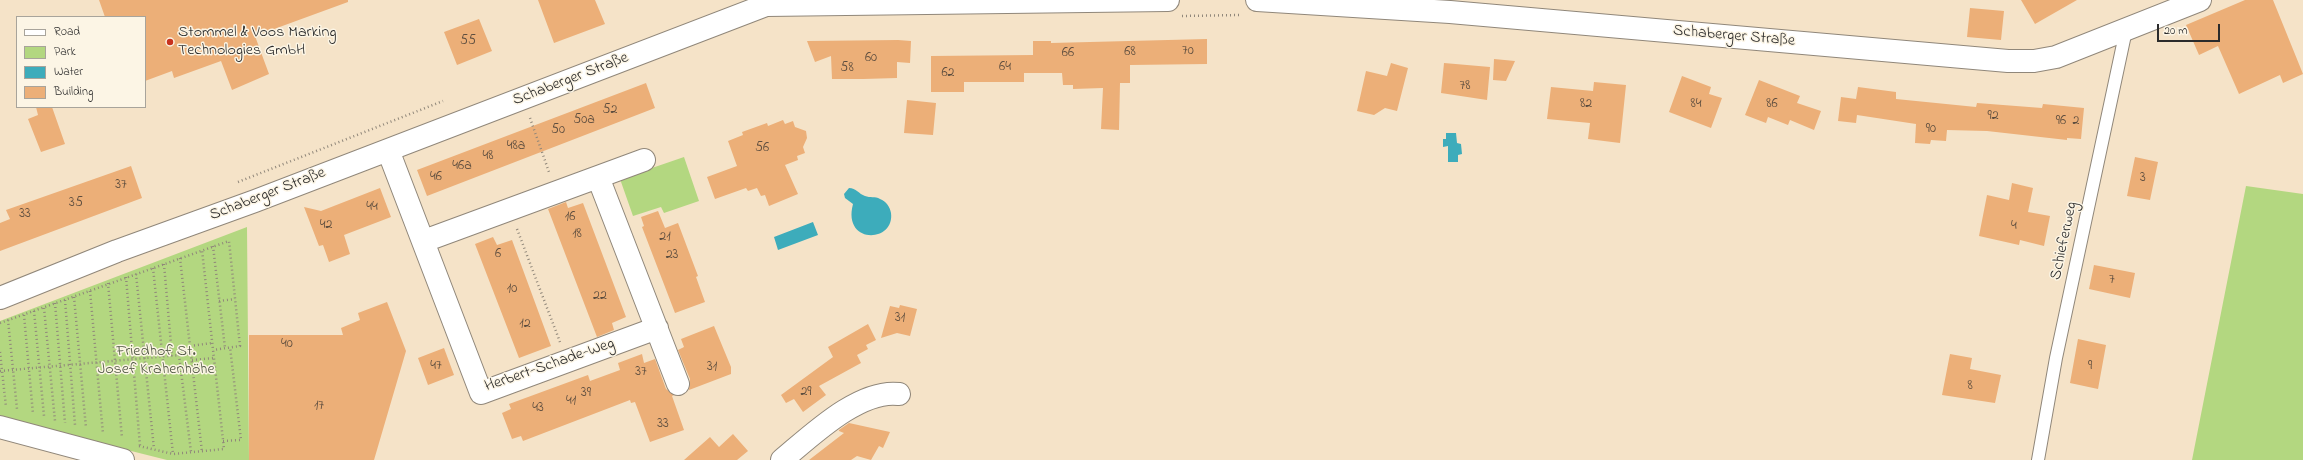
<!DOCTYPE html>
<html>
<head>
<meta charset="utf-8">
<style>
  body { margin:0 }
  #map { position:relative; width:2303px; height:460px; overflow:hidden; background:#f5e3c8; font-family:"Indie Flower",sans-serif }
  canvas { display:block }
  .legend { position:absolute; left:16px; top:16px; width:130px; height:92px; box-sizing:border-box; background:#fcf5e5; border:1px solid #a8a49b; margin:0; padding:5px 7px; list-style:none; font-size:12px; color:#2b2b2b }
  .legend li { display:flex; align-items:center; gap:8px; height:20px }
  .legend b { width:20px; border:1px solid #a8a49b }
  .scale { position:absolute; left:2157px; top:24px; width:63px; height:18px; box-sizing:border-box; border:2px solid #2b2b2b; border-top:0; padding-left:5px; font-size:12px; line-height:14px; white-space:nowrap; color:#2b2b2b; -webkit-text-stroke:3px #fcf5e5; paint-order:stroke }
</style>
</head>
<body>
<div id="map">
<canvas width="2303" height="460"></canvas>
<ul class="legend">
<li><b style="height:5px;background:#fff"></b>Road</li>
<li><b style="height:11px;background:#b3d780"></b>Park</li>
<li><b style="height:11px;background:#3dacbb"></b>Water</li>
<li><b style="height:11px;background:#ecaf78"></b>Building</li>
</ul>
<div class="scale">20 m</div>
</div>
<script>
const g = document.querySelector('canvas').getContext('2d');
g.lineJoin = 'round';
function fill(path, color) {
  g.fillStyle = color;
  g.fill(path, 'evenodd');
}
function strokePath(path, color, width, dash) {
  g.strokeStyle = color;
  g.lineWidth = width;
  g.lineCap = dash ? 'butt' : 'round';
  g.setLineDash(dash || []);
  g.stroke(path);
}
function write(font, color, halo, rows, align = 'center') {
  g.font = font + ' "Indie Flower",sans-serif';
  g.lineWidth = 3;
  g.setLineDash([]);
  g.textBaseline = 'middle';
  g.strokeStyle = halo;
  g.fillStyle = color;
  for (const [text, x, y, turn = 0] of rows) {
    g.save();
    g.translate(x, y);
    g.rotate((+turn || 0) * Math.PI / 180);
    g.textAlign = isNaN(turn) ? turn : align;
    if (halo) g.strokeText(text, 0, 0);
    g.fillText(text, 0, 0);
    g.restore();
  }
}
fill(new Path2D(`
  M684,157l15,44 -35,12 -3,-6 -28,9 -13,-37z
  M2246,186l57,8v266h-111z
  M247,227l2,233h-82l-167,-42v-97z`), '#b3d780');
fill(new Path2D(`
  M1446,133h10l1,10 4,1 1,10 -4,1v7h-10v-16l-5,1v-8h3z
  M849,188c7,0 10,6 16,8 5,2 10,0 15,3 6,2 10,8 11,14 4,30 -49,32 -38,-9l-8,-6 -1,-4z
  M813,222l5,13 -40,15 -4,-13z`), '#3dacbb');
fill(new Path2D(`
  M99,0h249v2l-93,34 14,38 -37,16 -11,-29 -47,17 -2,-7 -27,10v-64h-40z
  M538,0h57l10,24 -51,19z
  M2021,0h56l-42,24z
  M2245,0h28l30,74 -20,9 -3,-8 -41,19 -21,-48 -19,9 -13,-30z
  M1970,8l34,3 -3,29 -34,-3z
  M479,19l13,32 -35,14 -13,-33z
  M1207,39v25l-77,1v18h-10l-1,47 -18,-1 2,-41 -30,1v-4h-10l-1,-12h-38v9h-60v10h-33v-36l102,-1v-14h18v2z
  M898,40l13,1 -1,22 -13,-1v16l-34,1h-31l-1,-23 -16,6 -8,-21z
  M1494,59l21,2 -9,20 -13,-1z
  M1391,63l17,5 -11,43 -12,-3 -11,7 -17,-4 9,-40 21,5z
  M1444,63l46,4 -3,33 -46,-7z
  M1682,76l29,11 -2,7 13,4 -11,30 -42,-16z
  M1759,80l41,16 -3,7 24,8 -7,19 -24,-10 -2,5 -20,-8 -2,6 -21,-8z
  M1594,82l32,3 -6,58 -32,-4 2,-16 -43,-4 4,-32 42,4z
  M646,83l9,25 -228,88 -10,-26z
  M1858,87l38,5v7l80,8 1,-4 65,5 1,-4 41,4 -3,31 -14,-1v2l-80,-9 -40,-1 -1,11 -15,-1 -1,4 -15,-1 1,-19 -59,-9 -1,8 -18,-2 3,-24 15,2z
  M907,100l29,3 -3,32 -29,-2z
  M36,107h16l13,37 -24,8 -13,-33 10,-4z
  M783,120l2,4 8,-3 2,6 11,4 1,7 -4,9 2,6 -8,3 1,4 -13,5 13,29 -29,12 -4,-11 -4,1 -4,-8 -9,3 -2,-3 -31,11 -8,-22 30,-11 -9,-25 15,-6 -1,-3 25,-9 1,3z
  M2135,157l23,5 -8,38 -23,-4z
  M131,166l11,32 -142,53v-28l10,-4 -4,-9z
  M2012,183l21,5 -5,24 22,4 -6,30 -24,-6 -1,5 -40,-9 8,-41 22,5z
  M380,188l11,29 -47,18 6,19 -21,8 -6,-17 -4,1 -15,-39 17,4z
  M566,202l2,6 15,-5 43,114 -14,6 2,7 -17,7 -49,-128z
  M658,211l7,17 13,-5 20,53 -2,1 9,25 -30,11 -33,-86 2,-1 -3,-9z
  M493,237l4,8 15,-5 39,106 -32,12 -44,-114z
  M2094,265l41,8 -5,25 -41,-9z
  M387,302l19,49 -32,109h-125v-125h94l-2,-7 19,-8 -2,-7z
  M900,305l17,4 -7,27 -13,-3 -16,5 9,-32 9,2z
  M868,324l8,16 -10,5 2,4 -11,6 4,8 -42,23 7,9 -23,17 -9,-13 -8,4 -5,-8 52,-38 -5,-10z
  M714,326l17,41v7l-42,16 1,-11 -12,-29 6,-3 -3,-8z
  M2078,339l28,6 -8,44 -28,-6z
  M444,348l10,27 -26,10 -10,-27z
  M642,354l2,9 11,-4 11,30 8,6 -2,1 12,34 -34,12 -15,-40 -4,1 -1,-3 -107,41 -2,-5 -9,3 -10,-26 9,-4 -2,-5 79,-29 2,6 30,-11 -2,-7z
  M1950,354l22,4 -2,11 31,6 -6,28 -53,-8z
  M849,423l41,9 -7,16 -4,-2 -8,14 -14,-4 -6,4h-42l35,-27 -5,-2v-1z
  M733,434l15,17 -11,9h-53l26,-23 9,10z`), '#ecaf78');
const lane = new Path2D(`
  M2038,460l18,-102 70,-328`);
const street = new Path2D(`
  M1257,0l193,12 558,49h26l22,-4 144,-57
  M388,150l93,243 176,-65
  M598,177l80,207
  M424,241l220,-81
  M0,298l117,-47 138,-50 511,-196 402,-5
  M0,427l123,33
  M782,460c29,-24 77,-71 117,-66`);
strokePath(lane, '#90877a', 14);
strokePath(street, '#90877a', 24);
strokePath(new Path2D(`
  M1182,16l59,-1
  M530,118l19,54
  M238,182l205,-81
  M517,229l43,113
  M213,246l12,102
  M180,258l22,194
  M164,264l8,92
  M153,268l20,186
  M136,274l18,175
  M126,277l14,169
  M108,283l14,155
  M90,291l13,143
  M74,297l12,131
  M65,300l10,125
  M219,301l16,-2
  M55,303l10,120
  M44,308l11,113
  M34,311l10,105
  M24,315l9,99
  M8,320l9,89
  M0,323l229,-82 11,105 -27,4
  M190,346l22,-3
  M0,352l6,55
  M179,355l12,97
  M192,360l22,-2
  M0,371l191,-17
  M223,441l18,-1 -11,-93
  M139,446l34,8 51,-5 -22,-199`), '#90877a', 2.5, [1, 3]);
strokePath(lane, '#fff', 12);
strokePath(street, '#fff', 22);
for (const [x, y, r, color] of [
  [170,42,4,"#c8321e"]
]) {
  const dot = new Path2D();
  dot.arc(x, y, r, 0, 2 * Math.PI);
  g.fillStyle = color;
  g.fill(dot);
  strokePath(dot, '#fcf5e5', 1.5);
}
write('14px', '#5b4c3e', null, [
  ["55",468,42],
  ["70",1188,52],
  ["68",1130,53],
  ["66",1068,54],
  ["60",871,59],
  ["64",1005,68],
  ["58",847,69],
  ["62",948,74],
  ["78",1465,87],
  ["82",1586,105],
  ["84",1696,105],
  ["86",1772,105],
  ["52",610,111],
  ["92",1993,117],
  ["50a",584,121],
  ["96",2061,122],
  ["2",2076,122],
  ["90",1931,130],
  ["50",558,131],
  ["48a",516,147],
  ["56",762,149],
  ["48",488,157],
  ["46a",462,167],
  ["46",436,178],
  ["3",2143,179],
  ["37",121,186],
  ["35",76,204],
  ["44",372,208],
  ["33",25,215],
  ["16",570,218],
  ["42",326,226],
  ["4",2014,227],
  ["18",577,235],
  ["21",665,238],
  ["6",498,255],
  ["23",672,256],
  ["7",2112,281],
  ["10",512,290],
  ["22",600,297],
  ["31",900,319],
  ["12",525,325],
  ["40",287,345],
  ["47",436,367],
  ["9",2090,367],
  ["31",712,368],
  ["37",641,373],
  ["8",1970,387],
  ["29",806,393],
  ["39",586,394],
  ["41",571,402],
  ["17",319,407],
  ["43",538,409],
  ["33",663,425]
]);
write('16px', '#2b2b2b', '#fcf5e5', [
  ["Stommel & Voos Marking",178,33],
  ["Technologies GmbH",178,51]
], 'left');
write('16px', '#2b2b2b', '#fcf5e5', [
  ["Schaberger Straße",1734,37,5],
  ["Schaberger Straße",571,80,-21],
  ["Schaberger Straße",268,195,-21],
  ["Schieferweg",2065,241,-78],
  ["Herbert-Schade-Weg",550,366,-19]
]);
write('16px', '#4d5640', '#fcf5e5', [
  ["Friedhof St.",156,352],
  ["Josef Krahenhöhe",156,370]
]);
</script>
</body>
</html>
